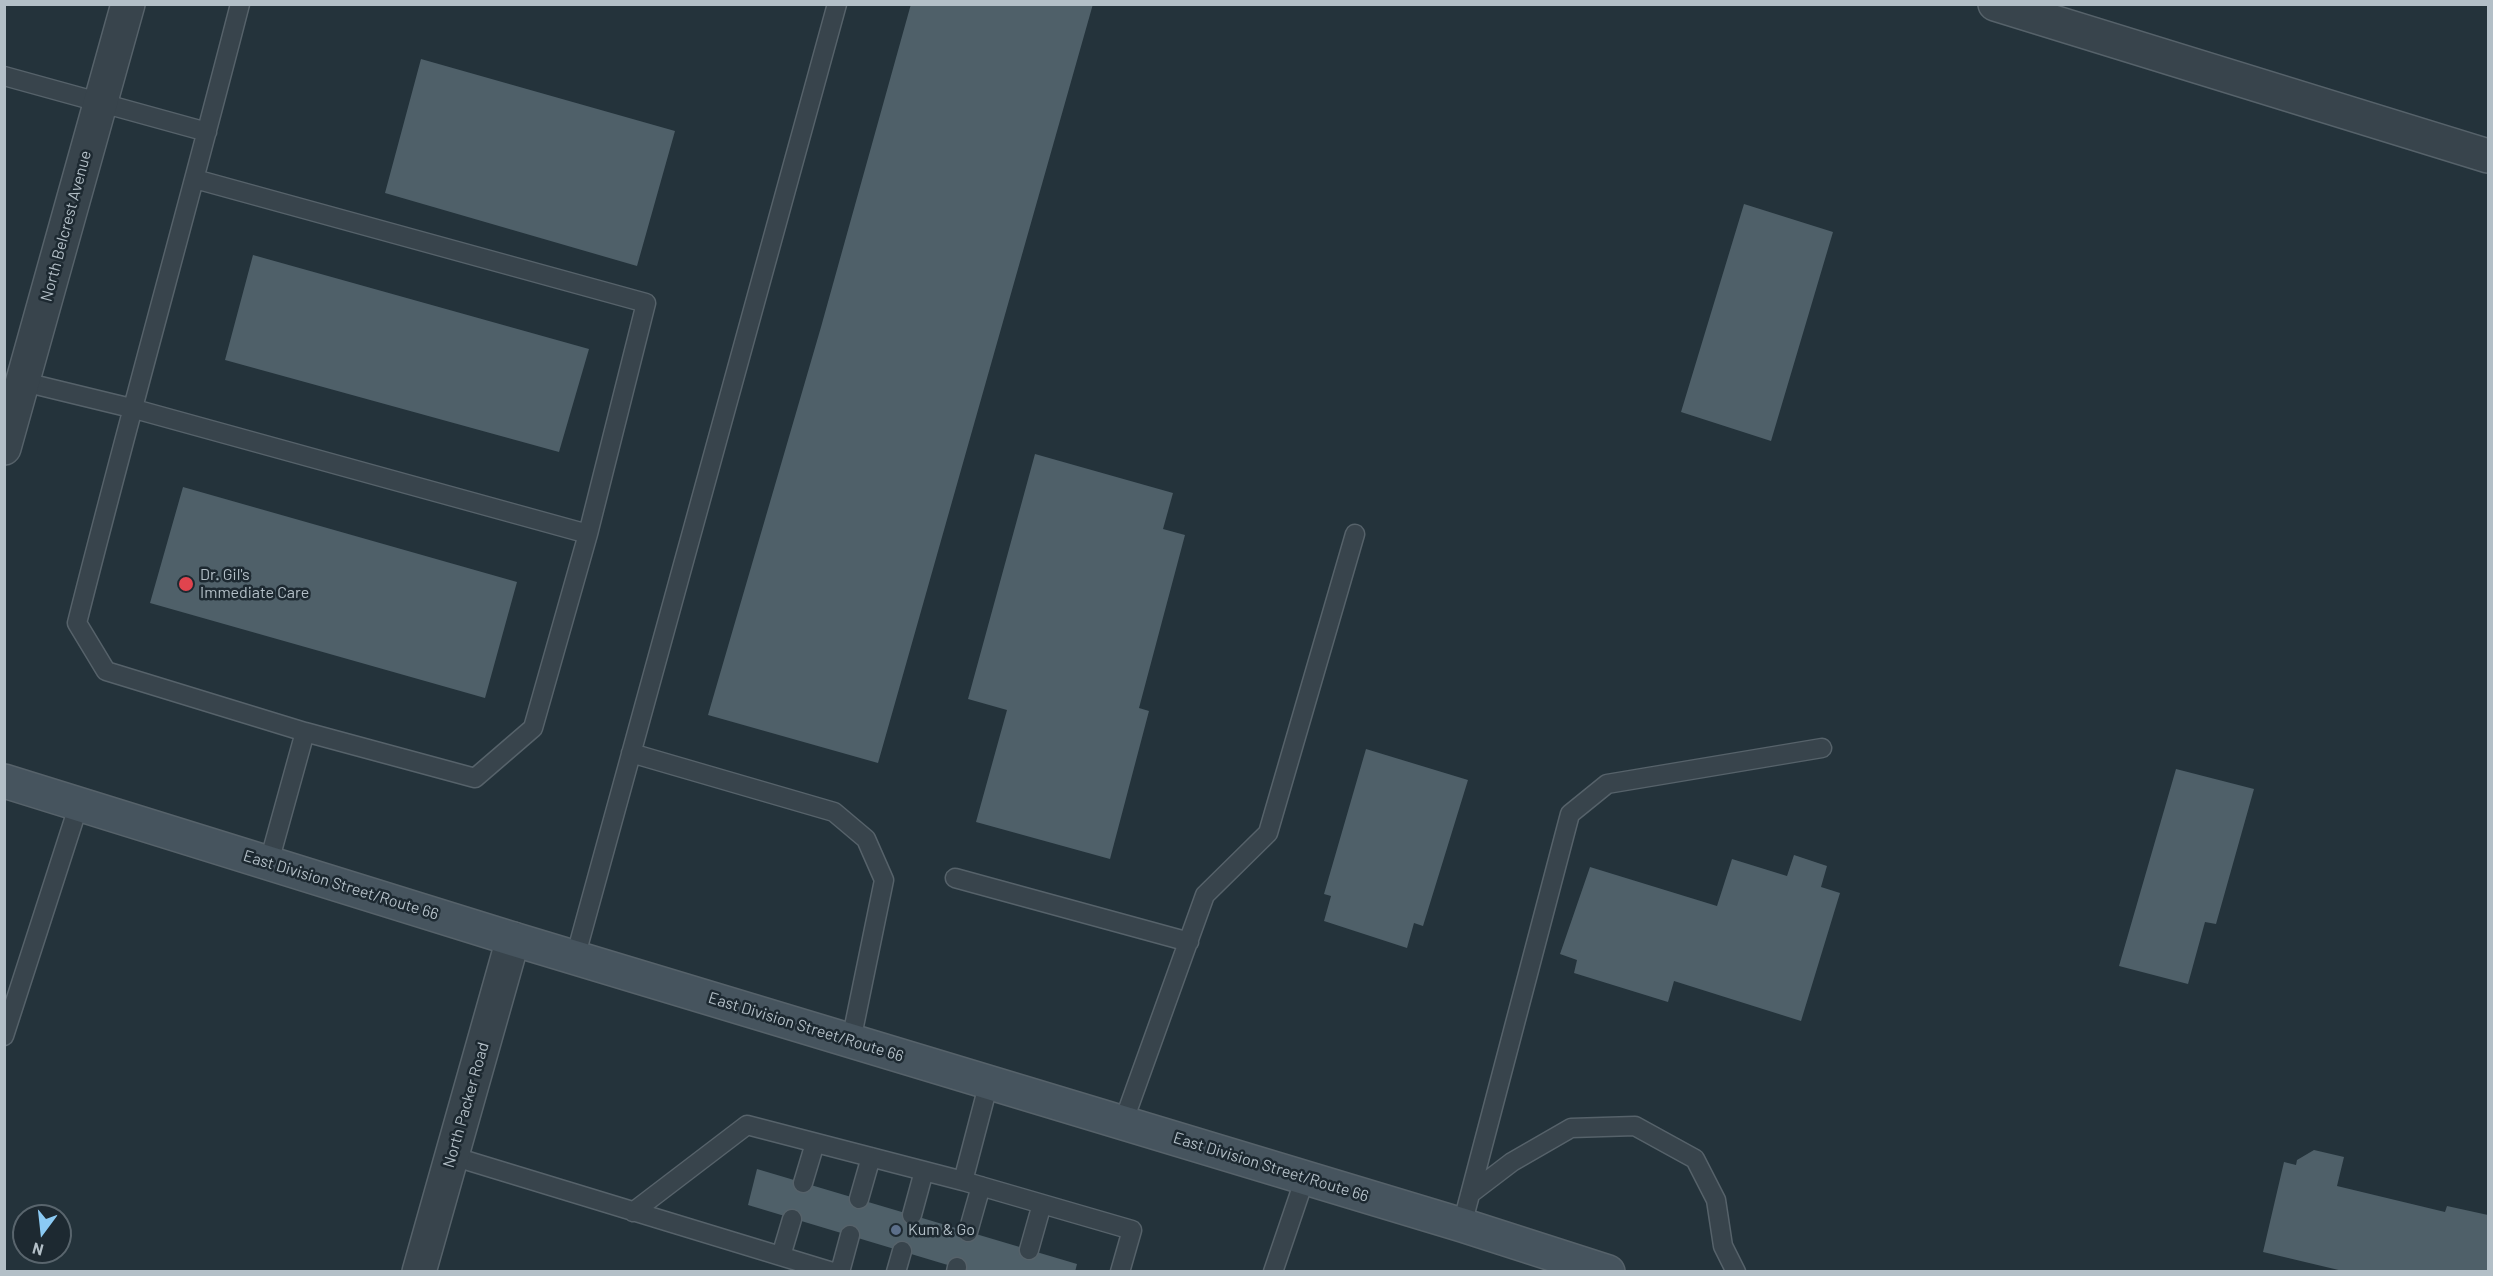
<!DOCTYPE html>
<html>
<head>
<meta charset="utf-8">
<style>
  body { margin:0 }
  #map { position:relative; width:2493px; height:1276px; overflow:hidden; background:#24333b; font-family:Barlow,sans-serif }
  canvas { display:block }
  .frame { position:absolute; inset:0; border:6px solid #b3bfc7; pointer-events:none }
  .north { position:absolute; left:12px; top:1204px; width:60px; height:60px; box-sizing:border-box; background:#1d2931; border:2px solid #59656d; border-radius:50%; rotate:195deg; font-size:16px; font-weight:700; line-height:24px; text-align:center; color:#b3bfc7 }
  .north::after { content:''; display:block; margin:auto; width:21px; height:27px; background:#8bcaf4; clip-path:polygon(50% 0,100% 100%,50% 72%,0 100%) }
</style>
</head>
<body>
<div id="map">
<canvas width="2493" height="1276"></canvas>
<div class="frame"></div>
<div class="north">N</div>
</div>
<script>
const g = document.querySelector('canvas').getContext('2d');
g.lineJoin = 'round';
function fill(path, color) {
  g.fillStyle = color;
  g.fill(path, 'evenodd');
}
function strokePath(path, color, width, dash) {
  g.strokeStyle = color;
  g.lineWidth = width;
  g.lineCap = dash ? 'butt' : 'round';
  g.setLineDash(dash || []);
  g.stroke(path);
}
function write(font, color, halo, rows, align = 'center') {
  g.font = font + ' Barlow,sans-serif';
  g.lineWidth = 5;
  g.setLineDash([]);
  g.textBaseline = 'middle';
  g.strokeStyle = halo;
  g.fillStyle = color;
  for (const [text, x, y, turn = 0] of rows) {
    g.save();
    g.translate(x, y);
    g.rotate((+turn || 0) * Math.PI / 180);
    g.textAlign = isNaN(turn) ? turn : align;
    if (halo) g.strokeText(text, 0, 0);
    g.fillText(text, 0, 0);
    g.restore();
  }
}
fill(new Path2D(`
  M911,4h182l-215,759 -170,-48 113,-388z
  M421,59l254,72 -38,135 -252,-73z
  M1744,204l89,28 -62,209 -90,-29z
  M253,255l336,94 -30,103 -334,-92z
  M1035,454l138,39 -10,36 22,6 -46,173 10,3 -39,148 -134,-37 31,-112 -39,-11z
  M183,487l334,95 -32,116 -335,-95z
  M1366,749l102,31 -45,146 -9,-3 -7,25 -83,-27 7,-25 -7,-2z
  M2176,769l78,20 -38,135 -11,-2 -17,62 -69,-18z
  M1794,855l33,11 -6,21 19,6 -39,128 -127,-40 -6,21 -94,-29 3,-13 -17,-6 30,-87 127,39 15,-47 55,17z
  M2314,1150l30,7 -7,29 108,26 2,-6 41,9v57h-141l-84,-20 21,-90 12,3 1,-5z
  M757,1169l320,95 -2,8h-104l-223,-67z`), '#4f6069');
const service = new Path2D(`
  M4,76l203,56
  M195,179l451,124 -58,231 -55,194 -58,50 -170,-46 -199,-61 -29,-48c52,-207 110,-412 163,-619
  M24,382l107,26 457,126
  M631,753l203,59 32,27 18,41 -33,161
  M269,862l36,-130
  M955,878l234,64
  M575,958l262,-954
  M4,1036l75,-232
  M1123,1123l82,-228 63,-62 87,-299
  M452,1156l381,116
  M963,1181l169,49 -12,42
  M803,1183l12,-40
  M1470,1194l42,-32 59,-34 64,-2 60,33 21,41 7,46 13,26
  M859,1199l12,-42
  M633,1212l114,-87 216,56 26,-99
  M912,1215l12,-44
  M1462,1225l108,-411 37,-30 215,-36
  M968,1232l13,-46
  M1029,1250l13,-46
  M781,1256l11,-37
  M840,1272l10,-37
  M896,1272l6,-21
  M956,1272l1,-5
  M1273,1272l32,-94`);
const minor = new Path2D(`
  M1995,4l493,152
  M4,448l124,-444`);
const tertiary = new Path2D(`
  M419,1272l94,-333`);
const secondary = new Path2D(`
  M4,781l509,158 949,286 146,47`);
strokePath(service, '#56626a', 21);
strokePath(minor, '#56626a', 36);
strokePath(tertiary, '#56626a', 36);
strokePath(secondary, '#56626a', 36);
strokePath(service, '#38444c', 18);
strokePath(minor, '#38444c', 33);
strokePath(tertiary, '#38444c', 33);
strokePath(secondary, '#46545e', 33);
for (const [x, y, r, color] of [
  [186,584,8,"#e0444e"],
  [896,1230,6,"#5c6f8a"]
]) {
  const dot = new Path2D();
  dot.arc(x, y, r, 0, 2 * Math.PI);
  g.fillStyle = color;
  g.fill(dot);
  strokePath(dot, '#1d2931', 2);
}
write('16px', '#b3bfc7', '#1d2931', [
  ["North Belcrest Avenue",66,226,-75],
  ["East Division Street/Route 66",341,885,17],
  ["East Division Street/Route 66",806,1027,17],
  ["North Packer Road",466,1105,-74],
  ["East Division Street/Route 66",1271,1167,17]
]);
write('16px', '#b3bfc7', '#1d2931', [
  ["Dr. Gil's",200,575],
  ["Immediate Care",200,593],
  ["Kum & Go",908,1230]
], 'left');
</script>
</body>
</html>
